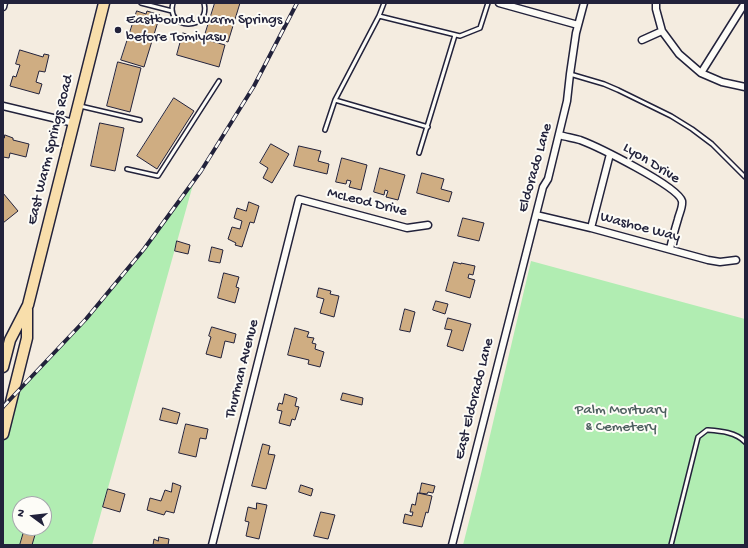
<!DOCTYPE html>
<html>
<head>
<meta charset="utf-8">
<style>
  body { margin:0 }
  #map { position:relative; width:748px; height:548px; overflow:hidden; background:#f4ece0; font-family:"Gochi Hand",sans-serif }
  canvas { display:block }
  .frame { position:absolute; inset:0; border:4px solid #22223b; pointer-events:none }
  .north { position:absolute; left:12px; top:496px; width:40px; height:40px; box-sizing:border-box; background:#fdfcf7; border:1px solid #a5a5ac; border-radius:50%; rotate:285deg; font-size:11px; font-weight:700; line-height:16px; text-align:center; color:#22223b }
  .north::after { content:''; display:block; margin:auto; width:14px; height:18px; background:#22223b; clip-path:polygon(50% 0,100% 100%,50% 72%,0 100%) }
</style>
</head>
<body>
<div id="map">
<canvas width="748" height="548"></canvas>
<div class="frame"></div>
<div class="north">N</div>
</div>
<script>
const g = document.querySelector('canvas').getContext('2d');
g.lineJoin = 'round';
function fill(path, color) {
  g.fillStyle = color;
  g.fill(path, 'evenodd');
}
function strokePath(path, color, width, dash) {
  g.strokeStyle = color;
  g.lineWidth = width;
  g.lineCap = dash ? 'butt' : 'round';
  g.setLineDash(dash || []);
  g.stroke(path);
}
function write(font, color, halo, rows, align = 'center') {
  g.font = font + ' "Gochi Hand",sans-serif';
  g.lineWidth = 4;
  g.setLineDash([]);
  g.textBaseline = 'middle';
  g.strokeStyle = halo;
  g.fillStyle = color;
  for (const [text, x, y, turn = 0] of rows) {
    g.save();
    g.translate(x, y);
    g.rotate((+turn || 0) * Math.PI / 180);
    g.textAlign = isNaN(turn) ? turn : align;
    if (halo) g.strokeText(text, 0, 0);
    g.fillText(text, 0, 0);
    g.restore();
  }
}
fill(new Path2D(`
  M194,181l-102,364h-89v-118l9,-30 74,-78 58,-70zM20,504h24v24h-24z
  M531,261l214,58v226h-282l17,-67z`), '#b1edb2');
const building = new Path2D(`
  M215,3h25l-12,39 -23,-7z
  M137,11l9,3 1,-3 13,4 -16,52 -23,-7z
  M183,33l42,12 -6,22 -42,-12z
  M20,50l23,7 1,-3 5,1 -4,17 -6,-1 -3,11 6,2 -3,10 -29,-8 3,-10 3,1 4,-12 -4,-1z
  M118,62l23,6 -11,44 -23,-6z
  M174,98l20,13 -37,58 -20,-13z
  M100,123l24,5 -9,43 -24,-5z
  M5,135l8,3v2l16,4 -3,13 -16,-4 -1,5 -6,-1v-19h1z
  M271,144l18,10 -17,29 -9,-5 5,-10 -8,-5z
  M299,146l22,5 -3,10 11,3 -2,10 -33,-8z
  M342,158l25,7 -6,25 -12,-3 2,-6 -4,-1 -1,4 -10,-2z
  M380,168l25,7 -7,25 -12,-3 2,-6 -3,-1 -1,5 -10,-3z
  M422,173l22,6 -3,10 11,3 -3,10 -32,-9z
  M3,193l15,18 -15,12z
  M249,202l10,4 -5,17 -4,-1 -8,25 -7,-2 1,-2 -8,-4 4,-12 8,2 2,-8 -8,-3 3,-10 9,3z
  M463,218l21,5 -5,18 -21,-5z
  M177,241l13,4 -2,9 -13,-3z
  M212,247l11,3 -3,13 -11,-2z
  M454,262l7,2v-1l14,3 -2,9 -4,-1 -1,4 7,2 -5,18 -24,-7z
  M224,273l15,4 -3,10 3,1 -4,15 -17,-5z
  M319,288l12,3 -1,3 9,2 -5,21 -14,-4 4,-14 -7,-2z
  M436,301l12,3 -3,10 -12,-4z
  M405,309l10,3 -5,20 -10,-2z
  M448,318l23,6 -8,27 -16,-5 5,-16 -7,-1z
  M212,327l24,7 -2,9 -9,-2 -4,17 -15,-4 5,-17 -2,-1z
  M295,328l14,4 -2,5 7,1 -2,5 4,1 -1,5 9,3 -4,15 -12,-3 1,-4 -21,-5z
  M343,393l20,5 -1,7 -21,-5z
  M285,394l12,4 -2,8 4,1 -4,13 -3,-1 -2,7 -11,-3 3,-12 -5,-1 2,-7 3,1z
  M163,408l17,5 -3,11 -17,-4z
  M186,424l22,5 -2,10 -6,-1 -4,19 -17,-4z
  M263,444l7,2 -2,8 7,1 -9,34 -14,-3z
  M173,483l8,3 -7,27 -8,-2 -2,4 -17,-5 3,-12 11,3 4,-11 6,2z
  M422,483l13,3 -2,7 -5,-1 -1,2 -7,-1z
  M301,485l12,4 -2,7 -12,-4z
  M108,489l17,5 -5,18 -17,-5z
  M418,493l14,3 -4,17 -2,-1 -4,15 -19,-4 2,-9 7,2 1,-4h-3l2,-8 3,1z
  M257,503l10,2 -8,34 -13,-3 3,-14 -4,-1 3,-14 8,2z
  M321,512l14,3 -7,24 -14,-3z
  M25,528h12l-5,17h-12z
  M159,537l10,2 -1,6h-15l1,-6 4,2z`);
fill(building, '#cfad82');
strokePath(building, '#22223b', 1);
const lane = new Path2D(`
  M141,3l31,8
  M173,3c-8,27 38,29 31,0
  M379,16l5,-13
  M570,74l34,10 14,6 53,26 21,13 20,15 33,33
  M335,100l93,27
  M80,106l60,14
  M325,130l10,-30 44,-84 81,20 20,-8 8,-25
  M419,153l36,-118
  M127,169l31,7 61,-95
  M671,545l27,-108 9,-7c13,1 29,2 38,12`);
const street = new Path2D(`
  M499,3l79,22
  M656,3v6l6,22 17,23 22,19 21,9 23,5
  M3,7l1,-4
  M642,40l20,-9
  M701,73l44,-70
  M3,106l71,17
  M559,135c7,2 14,3 21,5 16,6 98,46 102,61 1,6 -3,13 -4,18 -3,10 -6,20 -8,30
  M536,215l55,13 117,32 12,2 16,-2
  M591,228l19,-74
  M212,545l87,-346 108,29 21,-3
  M452,545l91,-358 5,-8 19,-78 3,-27 6,-41 8,-30`);
const primary = new Path2D(`
  M3,367l7,-27 18,-35 76,-302
  M3,434l24,-96v-29`);
strokePath(lane, '#22223b', 6);
strokePath(street, '#22223b', 9);
strokePath(primary, '#22223b', 13);
strokePath(lane, '#fdfcf7', 3);
strokePath(street, '#fdfcf7', 6);
strokePath(primary, '#f8deab', 10);
const rail = new Path2D(`
  M3,407l83,-88 58,-70 57,-78 53,-85 43,-83`);
strokePath(rail, '#22223b', 4);
strokePath(rail, '#fdfcf7', 2.5, [8]);
for (const [x, y, r, color] of [
  [118,30,4,"#22223b"]
]) {
  const dot = new Path2D();
  dot.arc(x, y, r, 0, 2 * Math.PI);
  g.fillStyle = color;
  g.fill(dot);
  strokePath(dot, '#fdfcf7', 1.5);
}
write('15px', '#22223b', '#fdfcf7', [
  ["Eastbound Warm Springs",126,21],
  ["before Tomiyasu",126,38]
], 'left');
write('15px', '#22223b', '#fdfcf7', [
  ["East Warm Springs Road",51,150,-76],
  ["Lyon Drive",651,164,32],
  ["Eldorado Lane",536,168,-74],
  ["McLeod Drive",367,203,14],
  ["Washoe Way",640,228,15],
  ["Thurman Avenue",243,369,-76],
  ["East Eldorado Lane",475,399,-76]
]);
write('15px', '#4d5f5f', '#fdfcf7', [
  ["Palm Mortuary",621,411],
  ["& Cemetery",621,428]
]);
</script>
</body>
</html>
